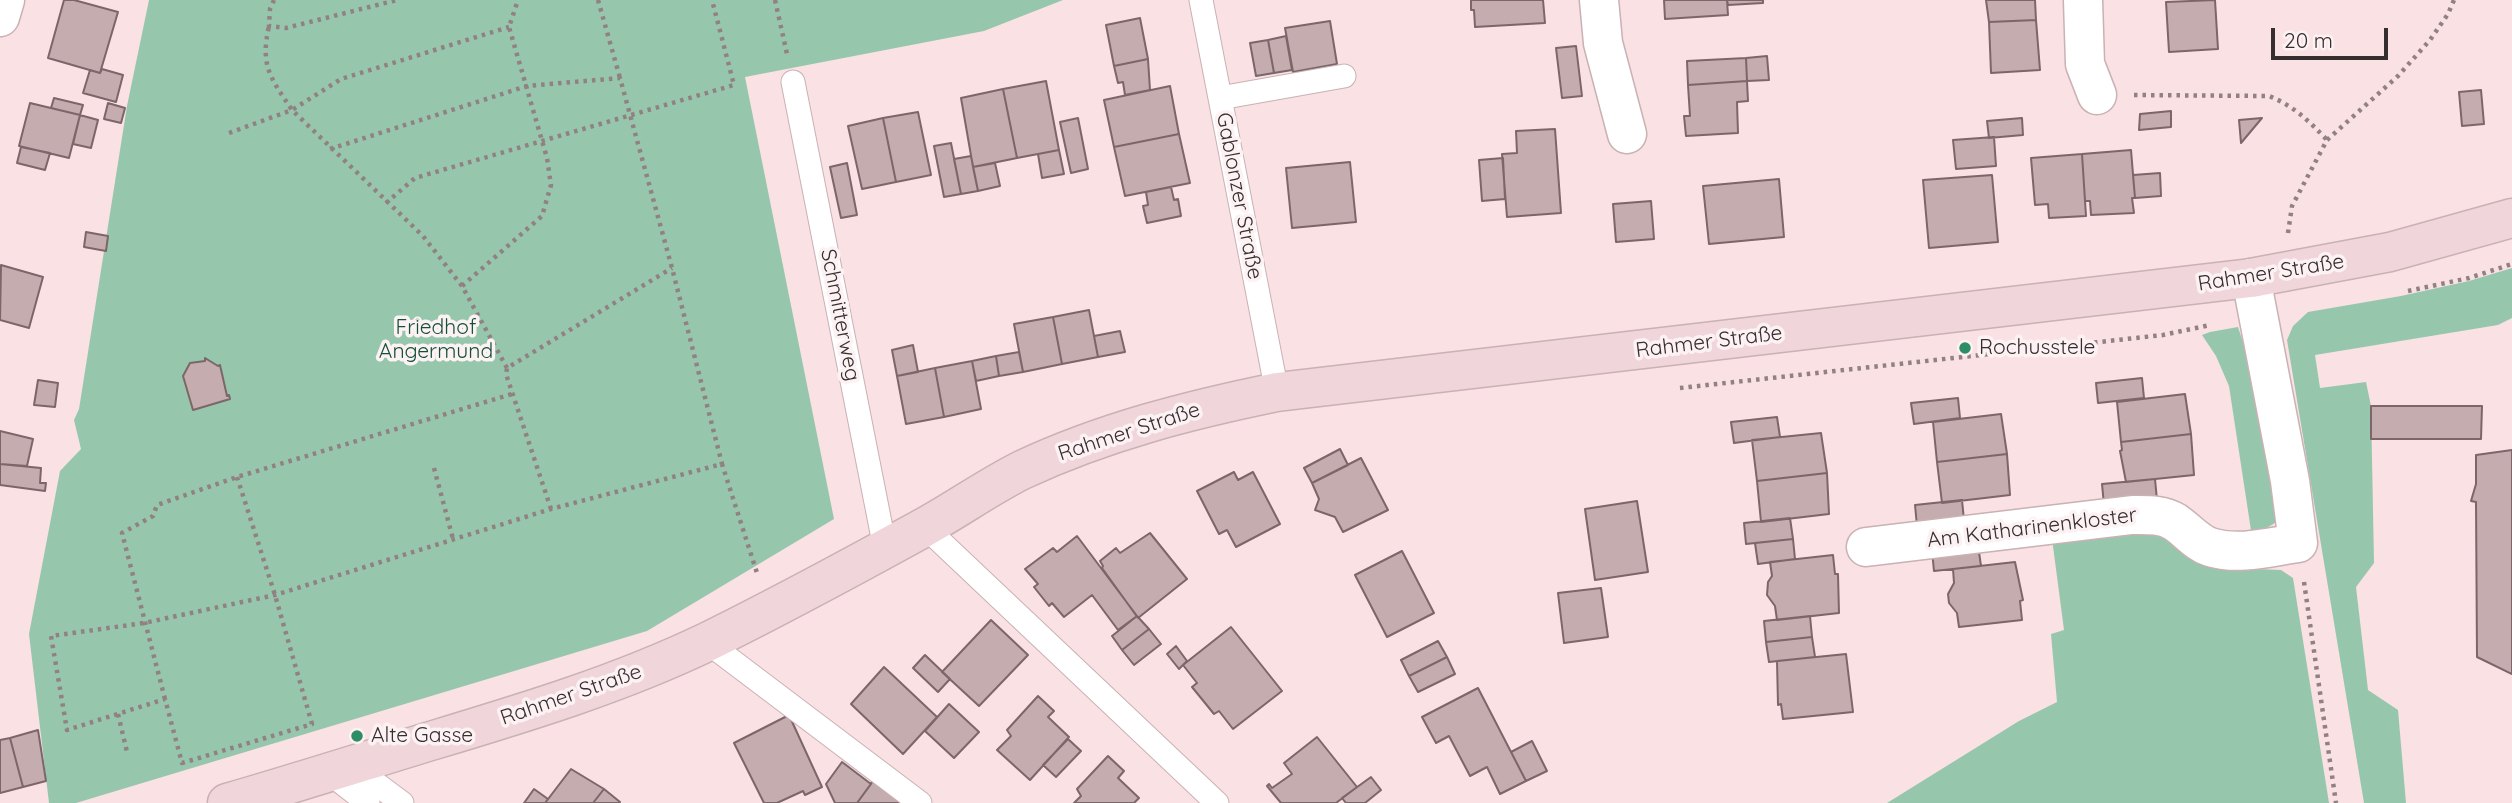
<!DOCTYPE html>
<html>
<head>
<meta charset="utf-8">
<style>
  body { margin:0 }
  #map { position:relative; width:2512px; height:803px; overflow:hidden; background:#fae1e4; font-family:Quicksand,sans-serif }
  canvas { display:block }
  .scale { position:absolute; left:2271px; top:28px; width:117px; height:32px; box-sizing:border-box; border:4px solid #362d2e; border-top:0; padding-left:9px; font-size:21px; line-height:24px; white-space:nowrap; color:#362d2e; -webkit-text-stroke:5px #fdf2f3; paint-order:stroke }
</style>
</head>
<body>
<div id="map">
<canvas width="2512" height="803"></canvas>
<div class="scale">20 m</div>
</div>
<script>
const g = document.querySelector('canvas').getContext('2d');
g.lineJoin = 'round';
function fill(path, color) {
  g.fillStyle = color;
  g.fill(path, 'evenodd');
}
function strokePath(path, color, width, dash) {
  g.strokeStyle = color;
  g.lineWidth = width;
  g.lineCap = dash ? 'butt' : 'round';
  g.setLineDash(dash || []);
  g.stroke(path);
}
function write(font, color, halo, rows, align = 'center') {
  g.font = font + ' Quicksand,sans-serif';
  g.lineWidth = 7;
  g.setLineDash([]);
  g.textBaseline = 'middle';
  g.strokeStyle = halo;
  g.fillStyle = color;
  for (const [text, x, y, turn = 0] of rows) {
    g.save();
    g.translate(x, y);
    g.rotate((+turn || 0) * Math.PI / 180);
    g.textAlign = isNaN(turn) ? turn : align;
    if (halo) g.strokeText(text, 0, 0);
    g.fillText(text, 0, 0);
    g.restore();
  }
}
fill(new Path2D(`
  M149,0h914l-79,31 -239,46 89,442 -187,112 -571,172h-27l-20,-169 31,-163 21,-22 -7,-29 5,-11 48,-303z
  M2512,268v50l-14,7 -183,30 5,33 46,-6 5,24 3,157 -18,24 12,103 30,20 8,93h-42l-77,-463 6,-14 15,-14 93,-16 68,-15z
  M2238,327l15,46 25,148 -26,16 -23,-151 -13,-30 -14,-21 8,-3z
  M2142,522l108,38 7,9 24,1 12,8 36,225h-442l132,-82 38,-19 -6,-68 13,-4 -13,-99z`), '#96c7ad');
const building = new Path2D(`
  M64,0h10l44,12 -18,61 -52,-15z
  M1471,0h72l2,23 -70,4 -1,-17h-3z
  M1664,0h63l1,15 -63,4z
  M1727,0h36v3l-35,2z
  M1986,0h49l1,20 -47,2z
  M2215,0l3,49 -49,3 -3,-50z
  M1140,18l8,41 -34,7 -8,-41z
  M2036,20l4,50 -49,3 -2,-51z
  M1330,21l7,43 -44,8 -8,-44z
  M1286,36l6,34 -18,3 -6,-33z
  M1268,40l6,33 -18,3 -6,-33z
  M1576,46l6,50 -20,2 -6,-50z
  M1767,56l2,24 -22,1 -1,-23z
  M1746,58l1,23 -59,4 -1,-24z
  M1148,59l2,31 -25,5 -2,-13 -5,1 -4,-17z
  M102,69l21,6 -7,27 -33,-9 7,-23 10,3z
  M1046,81l13,69 -42,8 -14,-69z
  M1747,81l1,20 -11,1 1,31 -52,3 -2,-20h6l-2,-31z
  M1170,86l9,48 -65,13 -10,-47z
  M1003,89l14,69 -44,9 -12,-69z
  M2481,90l3,34 -22,2 -3,-34z
  M54,98l29,7 -3,10 -29,-7z
  M30,103l50,12 -11,43 -50,-12z
  M108,103l17,5 -4,15 -17,-4z
  M2171,111v16l-32,3 1,-16z
  M918,112l13,63 -35,7 -13,-64z
  M80,115l18,5 -7,28 -18,-4z
  M883,118l13,64 -34,7 -14,-63z
  M1078,118l10,51 -17,4 -11,-51z
  M2022,118l1,17 -34,3 -2,-17z
  M2262,118l-21,25 -2,-23z
  M1555,129l6,84 -54,4 -5,-63 15,-1 -1,-22z
  M1179,134l11,49 -65,13 -11,-49z
  M1994,137l2,29 -40,3 -3,-29z
  M951,143l10,51 -17,3 -10,-51z
  M21,147l29,6 -5,17 -28,-7z
  M1059,150l5,24 -22,4 -4,-24z
  M2131,150l4,48h-3l2,15 -43,2 -1,-14h-5l-3,-47z
  M2082,154l4,62 -37,2 -1,-14 -13,1 -4,-47z
  M971,156l7,35 -17,3 -7,-35z
  M1503,158l2,41 -23,2 -3,-41z
  M1350,162l6,60 -64,6 -6,-60z
  M847,163l10,52 -16,3 -11,-51z
  M995,163l5,23 -22,5 -5,-24z
  M2160,173l1,23 -26,2 -2,-23z
  M1992,175l6,67 -69,6 -6,-68z
  M1779,179l5,58 -75,7 -6,-58z
  M1171,187l3,13 4,-1 3,17 -34,7 -4,-17 5,-1 -2,-13z
  M1651,201l3,38 -38,3 -3,-38z
  M86,232l22,4 -2,15 -22,-4z
  M1,265l42,12 -14,51 -29,-8z
  M1089,310l9,47 -36,7 -9,-47z
  M1053,317l9,47 -39,8 -9,-48z
  M1120,331l5,21 -27,5 -4,-21z
  M913,345l5,27 -21,4 -5,-26z
  M1019,352l4,20 -24,4 -3,-20z
  M996,356l3,20 -23,5 -4,-20z
  M205,358l13,8 2,-1 7,31 2,-1 1,4 -37,11 -10,-34 7,-13 15,-2z
  M972,361l9,48 -37,8 -9,-49z
  M935,368l9,49 -38,7 -9,-48z
  M2142,378l2,20 -46,5 -2,-20z
  M38,380l20,3 -3,24 -21,-2z
  M2185,394l6,40 -70,8 -4,-40z
  M1958,398l2,20 -46,6 -3,-21z
  M2371,406h111l-1,33h-110z
  M2001,414l6,40 -70,8 -4,-40z
  M1777,417l3,20 -46,6 -3,-21z
  M0,431l33,8 -6,27 -27,-2z
  M1821,433l6,40 -70,8 -5,-41z
  M2191,434l3,41 -68,7 -6,-31 2,-1 -1,-8z
  M1340,449l8,16 -36,18 -8,-15z
  M2512,450v224l-35,-17 -1,-155 -5,-1 5,-17v-29z
  M2007,454l3,41 -68,8 -5,-41z
  M1361,458l27,52 -45,22 -8,-15 -20,-7 4,-11 -7,-16z
  M0,464l41,4 -1,15h6l-1,8 -45,-6z
  M1234,472l4,8 15,-8 27,52 -44,23 -9,-17 -8,4 -22,-43z
  M1827,473l2,41 -68,8 -4,-41z
  M2155,479l2,21 -53,5 -2,-21z
  M1962,500l2,20 -47,6 -2,-21z
  M1637,501l11,71 -53,8 -10,-71z
  M1790,518l3,21 -47,5 -2,-21z
  M1150,533l37,46 -49,39 -36,-50 1,-2 -3,-5 16,-13 4,5z
  M1077,536l60,80 -19,14 -26,-35 -28,22 -12,-14 -3,3 -15,-19 4,-3 -13,-15 28,-21 4,4z
  M1793,539l2,20 -37,5 -3,-21z
  M1978,545l3,21 -47,5 -2,-20z
  M1402,551l32,62 -47,24 -32,-62z
  M1833,555l2,19h3l1,39 -62,7 -2,-14 -8,-11 1,-13 4,-6 -2,-14z
  M2015,562l8,38 -3,1 2,19 -63,7 -2,-14 -8,-10 -1,-9 6,-11 -1,-14z
  M1601,588l7,49 -44,6 -6,-50z
  M1137,616l12,13 -27,21 -10,-14z
  M1810,616l2,21 -46,5 -2,-21z
  M991,620l37,35 -49,51 -37,-34z
  M1231,627l51,64 -49,38 -14,-18 -5,3 -22,-27 5,-4 -14,-18z
  M1149,629l12,15 -27,21 -12,-15z
  M1812,637l3,20 -46,5 -3,-20z
  M1438,641l9,16 -38,19 -8,-16z
  M1176,646l11,15 -8,8 -12,-15z
  M1846,654l7,58 -70,7 -2,-15 -3,1 -1,-44z
  M925,655l25,24 -12,13 -25,-24z
  M1447,657l8,17 -37,18 -9,-16z
  M884,667l53,50 -34,37 -52,-50z
  M1478,688l48,93 -26,13 -13,-27 -17,9 -21,-40 -13,7 -14,-26z
  M1038,696l16,15 -6,6 21,20 -39,43 -33,-30 14,-14 -4,-6z
  M949,704l30,28 -25,26 -29,-27z
  M789,715l33,72 -17,8 -2,-4 -26,12h-13l-30,-60z
  M38,730l8,51 -23,6 -13,-49z
  M1317,737l40,50 -21,16h-55l-14,-17 2,-2 3,4 20,-14 -8,-11z
  M10,738l13,49 -23,6v-53z
  M1068,739l13,12 -25,26 -13,-12z
  M1532,741l15,30 -21,10 -15,-29z
  M1108,756l16,15 -6,7 21,20 -5,5h-60l7,-7 -4,-7z
  M842,762l29,22 -14,19h-22l-9,-19z
  M571,769l33,20 -11,14h-48z
  M1371,777l10,13 -16,13h-19l-4,-5z
  M873,781l29,22h-45z
  M534,789l14,10 -3,4h-21z
  M604,789l16,13 -1,1h-26z`);
fill(building, '#c4acaf');
strokePath(building, '#7c6669', 2);
const service = new Path2D(`
  M1201,0l76,392
  M793,82l92,466
  M1220,98l124,-22
  M925,527l292,276
  M707,642l213,161
  M351,765l51,38
  M328,772l40,31`);
const minor = new Path2D(`
  M1599,0l4,43 24,91
  M2083,0l2,64 12,31
  M0,17l5,-17
  M1866,547l266,-32c14,0 30,-1 43,7 12,8 22,21 35,25 28,9 60,0 88,-4l-8,-62 -39,-203`);
const secondary = new Path2D(`
  M227,803c69,-20 138,-42 207,-63 93,-28 185,-56 273,-98 73,-36 145,-75 216,-114 33,-18 65,-41 99,-58 81,-38 167,-60 255,-78l974,-114 139,-26 122,-34`);
strokePath(service, '#c9b1b4', 25);
strokePath(minor, '#c9b1b4', 41);
strokePath(secondary, '#c9b1b4', 41);
strokePath(new Path2D(`
  M274,0l-4,9 -1,17 17,2 111,-28
  M598,0l22,78
  M775,0l12,54
  M2134,95l135,1c25,10 40,25 58,44
  M229,133l63,-23c-22,-33 -32,-44 -23,-84
  M330,149l197,-63 93,-8 52,190 50,196
  M386,203l29,-25 319,-93 -22,-85
  M2288,233l4,-27 35,-66 71,-64 32,-36 18,-26 6,-14
  M462,286l-39,-50 -131,-126 49,-31 168,-52
  M2408,291l61,-13 43,-14
  M507,368l-45,-82 80,-70 9,-31 -4,-27 -38,-131 9,-27
  M1680,388l483,-53 47,-10
  M434,468l19,71
  M237,477l38,118 37,129 -130,39 -17,-64 -98,31 -16,-94 93,-13 131,-28 276,-86 171,-45 35,109
  M551,509l-45,-135 1,-6 165,-100
  M2304,582l32,221
  M165,699l-43,-166 31,-17 4,-11 80,-28 275,-83
  M118,714l9,38`), '#918183', 4.5, [3.5, 5]);
strokePath(service, '#fff', 23);
strokePath(minor, '#fff', 38);
strokePath(secondary, '#f0d6da', 38);
for (const [x, y, r, color] of [
  [1965,348,7,"#2e8d65"],
  [357,736,7,"#2e8d65"]
]) {
  const dot = new Path2D();
  dot.arc(x, y, r, 0, 2 * Math.PI);
  g.fillStyle = color;
  g.fill(dot);
  strokePath(dot, '#fdf2f3', 2.5);
}
write('21px', '#362d2e', '#fdf2f3', [
  ["Gablonzer Straße",1239,196,79],
  ["Rahmer Straße",2271,273,-9],
  ["Schmitterweg",840,315,79],
  ["Rahmer Straße",1709,342,-7],
  ["Rahmer Straße",1129,432,-18],
  ["Am Katharinenkloster",2032,528,-7],
  ["Rahmer Straße",571,695,-19]
]);
write('21px', '#145037', '#fdf2f3', [
  ["Friedhof",436,328],
  ["Angermund",436,352]
]);
write('21px', '#362d2e', '#fdf2f3', [
  ["Rochusstele",1979,348],
  ["Alte Gasse",371,736]
], 'left');
</script>
</body>
</html>
